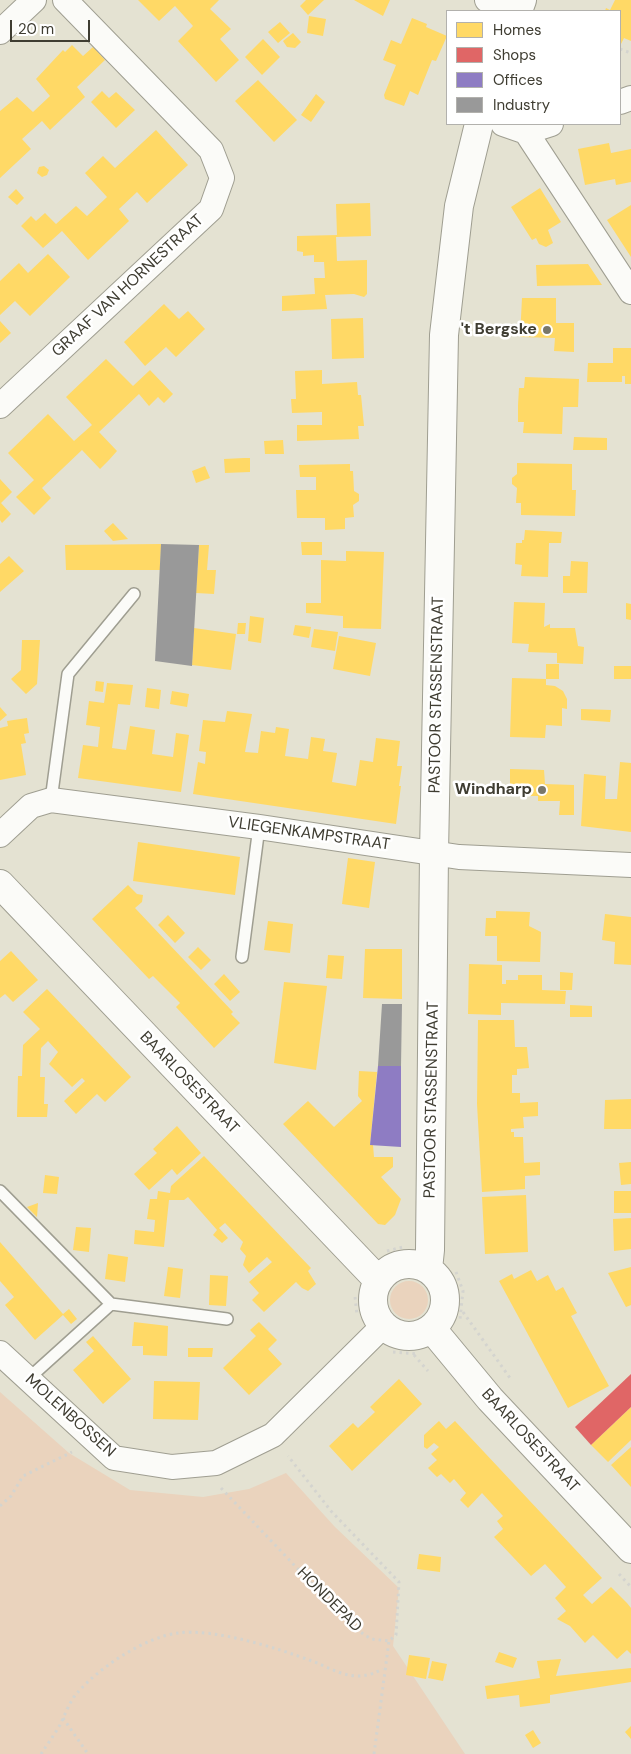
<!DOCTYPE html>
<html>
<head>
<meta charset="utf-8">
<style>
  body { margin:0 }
  #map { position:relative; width:631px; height:1754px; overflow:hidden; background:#e4e2d2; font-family:"DM Sans",sans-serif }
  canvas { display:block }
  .legend { position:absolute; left:446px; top:10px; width:175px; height:115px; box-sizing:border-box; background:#fff; border:1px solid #b2b1ad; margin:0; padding:6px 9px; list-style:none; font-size:15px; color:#3f3d32 }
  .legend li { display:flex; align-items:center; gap:10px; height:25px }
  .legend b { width:25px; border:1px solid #b2b1ad }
  .scale { position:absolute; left:10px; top:20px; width:80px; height:22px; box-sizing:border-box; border:2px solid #3f3d32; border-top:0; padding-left:6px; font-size:15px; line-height:18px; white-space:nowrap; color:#3f3d32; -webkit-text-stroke:4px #fff; paint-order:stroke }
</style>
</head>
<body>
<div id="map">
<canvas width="631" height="1754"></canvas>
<ul class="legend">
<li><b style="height:14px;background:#ffd966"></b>Homes</li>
<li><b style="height:14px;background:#e06666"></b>Shops</li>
<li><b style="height:14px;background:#8e7cc3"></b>Offices</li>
<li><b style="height:14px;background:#999"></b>Industry</li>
</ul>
<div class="scale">20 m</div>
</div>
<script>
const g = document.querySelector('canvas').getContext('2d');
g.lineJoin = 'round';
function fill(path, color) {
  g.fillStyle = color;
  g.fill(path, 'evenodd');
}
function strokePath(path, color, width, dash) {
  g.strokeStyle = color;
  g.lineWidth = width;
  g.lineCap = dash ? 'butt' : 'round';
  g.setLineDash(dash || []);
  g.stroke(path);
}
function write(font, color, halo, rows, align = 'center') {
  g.font = font + ' "DM Sans",sans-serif';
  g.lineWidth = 5;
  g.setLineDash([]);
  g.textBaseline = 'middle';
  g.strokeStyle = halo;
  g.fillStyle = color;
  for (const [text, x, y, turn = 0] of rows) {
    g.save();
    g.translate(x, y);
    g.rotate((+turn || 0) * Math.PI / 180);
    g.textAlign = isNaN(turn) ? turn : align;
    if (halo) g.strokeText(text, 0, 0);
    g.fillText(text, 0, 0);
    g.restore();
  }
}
fill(new Path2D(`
  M390 1300a19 19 0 1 1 38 0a19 19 0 1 1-38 0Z
  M0,1392l69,61 61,37 73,7 46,-8 37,-16 49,54 64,61 -6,58 72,108h-465z`), '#ead3bd');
fill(new Path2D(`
  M138,0h81l-9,9 21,20 -11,10 19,21 -23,22 -38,-41 15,-15 -18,-20 -16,15z
  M306,0h18l-16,15 -8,-9z
  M354,0h36l-7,16z
  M615,0h16v41l-7,-3 -3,6 -1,-33h-15l1,-3 4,2z
  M309,16l17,3 -3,17 -16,-3z
  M412,18l15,6 -1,3 21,9 -11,25 -4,-1 -14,35 -8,-4 -6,15 -19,-7 -1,-4 12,-30 -13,-5 8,-20 10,4z
  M280,22l10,11 -12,10 -10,-11z
  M293,33l8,9 -6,6 -8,-1 -4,-6z
  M263,39l17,18 -18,18 -17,-18z
  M72,45l11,11 10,-9 12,13 -28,27 8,10 -35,33 -8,-9 -20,18 9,10 -31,29v-67l17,-14 16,15 17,-16 -14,-17 27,-29 2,2z
  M258,80l39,40 -23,22 -39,-41z
  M102,91l7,7 7,-6 19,18 -19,18 -25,-26z
  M316,94l9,8 -14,20 -10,-7z
  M156,130l32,35 -41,38 -10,-11 -18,17 10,12 -41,39 -26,-29 -19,17 -22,-22 10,-10 5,5 9,-8 11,11 20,-18 11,10 20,-19 -22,-24 18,-17 12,12z
  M609,143l2,10 20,-4v33l-15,3 -1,-6 -30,6 -7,-36z
  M44,166l5,4 -2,5 -5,2 -5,-4 2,-6z
  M540,188l21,34 -13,8 5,13 -7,4 -7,-3 -3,-6 -4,2 -21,-33z
  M16,189l8,9 -7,7 -9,-8z
  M370,203l1,33 -35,1 1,24 30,-1v34l-3,3 -10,-3 -29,1 2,14 -45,2v-15l33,-2 -1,-16h11l-1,-16h-10v-7l-11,1v-4l-6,-1v-15l40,-1 -1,-31z
  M631,205v52l-24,-37z
  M48,254l22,23 -40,39 -15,-15 -15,14v-34l19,-18 9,10z
  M588,264l14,21 -65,1 -1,-21z
  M522,298h34v25h18v29l-20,-1 1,-13 -35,-1z
  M164,304l15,15 9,-8 17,18 -29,28 -10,-10 -21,19 -21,-24z
  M363,318l1,40 -32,1 -1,-40z
  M0,321l11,12 -11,10z
  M613,348h18v36h-6v-8h-3v6h-35l1,-19h25z
  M106,359l27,27 17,-16 23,24 -9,9 -6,-6 -9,9 -10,-12 -40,38 18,19 -8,9 -9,9 -18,-19 -40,38 9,10 -17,17 -18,-18 18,-17 -26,-27 40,-39 26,27 18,-16 -26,-28z
  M322,370v14l35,-2 1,13h3l3,31h-6l1,13 -62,2v-16h25v-13l-30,1 -1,-14h5l-1,-28z
  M525,377l54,2 -1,28h-15l-1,27 -39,-1 1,-11h-6v-17l1,-17h5z
  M574,437l33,1v12h-34z
  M283,440l1,14h-19l-1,-13z
  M244,458h6v14l-25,1 -1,-14z
  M517,463l55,1v26h4l-1,26 -54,-1v-12h-5l1,-15 -5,-4v-6l5,-4z
  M350,464v7h3l1,20 5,3v7l-6,4 1,12 -9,1v11l-20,1v-12h-28l-1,-28h20v-13h-16l-1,-12z
  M205,466l5,12 -14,5 -4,-12z
  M0,479l12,13 -11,11 10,11 -9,9 -2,-3z
  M113,523l15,16 -15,2 -9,-10z
  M525,530l37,2 -1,11h-12l-1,34 -27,-1 1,-11 -7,-1 1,-21h6v-3h2z
  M301,542h21v13h-20z
  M161,544l-1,26h-94l-1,-25z
  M199,545h10l-2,25h9l-2,24 -18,-1z
  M346,551l38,1 -3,77 -38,-1v-12l-37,-3v-10h15v-43l25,1z
  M9,556l15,15 -24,21v-28z
  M571,561l17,1 -1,31h-24v-17h7z
  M514,602l31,1 -1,24 6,-3v4h25l3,18 6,1 -1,17 -26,-1v-10l-29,-1 1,-8 -17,-1z
  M626,603l5,1v16l-5,-1z
  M250,616l14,2 -3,25 -13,-2z
  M238,623h8l-1,11h-8z
  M295,625l16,2 -2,11 -16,-3z
  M194,628l42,6 -5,36 -39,-5z
  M314,629l24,3 -3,19 -24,-4z
  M339,636l37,7 -6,33 -37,-7z
  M22,640h18l-3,44 -11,10 -15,-15 10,-9z
  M546,664h13v15h-13z
  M614,666h17v13h-17z
  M512,678l34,1v6l9,1 8,5 4,8v10l-5,-1v18l-16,-1 -1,13 -35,-1z
  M96,681l8,1 -1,10 -8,-1z
  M107,683l26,2 -3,20 -12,-1 -6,44 14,2 4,-24 25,4 -3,24 21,3 3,-24 13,2 -8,57 -103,-14 5,-33 15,2 2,-20 -14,-2 3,-24 15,2z
  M147,688l14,2 -2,19 -14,-2z
  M172,691l17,3 -2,13 -17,-3z
  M0,707l7,8 -7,6z
  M581,709l30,1 -1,12 -29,-2z
  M227,711l25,3 -7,38 13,1 3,-22 14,2 1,-6 13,2 -4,27 23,3 3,-22 14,2 -2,12 14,2 -5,29 24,4 4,-26 13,2 3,-24 24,3 -3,25h5l-3,20h2l-5,38 -203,-30 5,-32 7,2 1,-12 -7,-1 4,-31 22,2z
  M27,718l2,15 -5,1 2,9 -5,1 5,31 -26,5v-52l8,-2 -1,-5z
  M620,762l11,1v69l-50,-6 3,-52 22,2 -1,23h12z
  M510,769l34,1 1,14 29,1v30h-15l1,-14h-22v-5h-28z
  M138,842l102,15 -5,38 -102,-14z
  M348,858l27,4 -6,46 -27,-4z
  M128,885l9,9 6,1 -1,7 -7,6 98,104 -2,2 9,9 -26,25 -38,-41 4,-4 -27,-27 -4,3 -57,-60z
  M496,911l34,1 -1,14 12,6 -1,30 -43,-1v-25h-12l1,-18h10z
  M605,914l26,3v48l-17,-1 1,-22 -13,-2z
  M168,915l17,18 -10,10 -17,-18z
  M268,921l25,3 -3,29 -26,-3z
  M198,947l13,13 -10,10 -13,-13z
  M365,949h37v50l-39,-1z
  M11,951l27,29 -25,22 -8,-8 -5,4v-37z
  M328,955l16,1 -2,23 -16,-1z
  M469,964l33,1v19h4v-4h12v-5h24v15l24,1 -1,13 -64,-1v12l-33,-1z
  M560,972l13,1 -1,17h-12z
  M224,974l16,18 -10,9 -16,-17z
  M284,982l43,4 -11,84 -42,-7z
  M47,989l84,88 -26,25 -8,-8 -21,20 -12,-13 21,-20 -3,-3 -10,9 -23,-23 9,-12 -10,-11 -7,7 -1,29h5l-1,27h4l-1,13h-30l1,-41h4l1,-31 17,-16 -17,-17z
  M570,1005l22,1v11h-22z
  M478,1020h36l1,27h12l2,21 -12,1v6h-5v18h8v10l18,-1v14l-15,1 1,11 -13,1v3h3v5h9l1,26 16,-1v13l-15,1v13l-43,3 -5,-88z
  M359,1071l18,1 -7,73h3l1,12h19v10l-12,10 20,22 -6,16 -10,10 -7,-1 -95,-100 25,-23 26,26 28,-26 -4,-5z
  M631,1099v30h-27l1,-29z
  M177,1126l24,27 -24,22 -5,-6 -23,21 -15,-16 23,-21 -4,-4z
  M204,1156l107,112 -3,3 8,13 -8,7 -6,-3 -6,-6 -32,30 -12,-12 7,-7 -10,-11 23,-20 -5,-5 -18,16 -6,-8 3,-9 -6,-7 3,-7 -18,-19 -6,5 9,10 -6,5 -9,-8 4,-5 -29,-33 -4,3h-15l-5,47 -30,-3 1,-14 19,2 1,-12 -8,-1 3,-20h7l1,-8 12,2 1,-7z
  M631,1162v22l-10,1 -2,-22z
  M45,1175l14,2 -2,17 -14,-1z
  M614,1191h17v22h-17z
  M526,1195l2,57 -43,2 -3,-57z
  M38,1203l-1,14 -10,-10z
  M631,1218v31l-17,2 -1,-32z
  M76,1227l15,1 -2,24 -16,-2z
  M0,1242l63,72 6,-5 8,10 -6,5 -8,-9 -28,25 -30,-35 9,-8 -14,-16z
  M108,1254l20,3 -3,25 -20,-3z
  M168,1267l15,2 -3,29 -16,-2z
  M631,1267v38l-5,2 -18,-34z
  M531,1270l6,11 11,-6 8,16 7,-4 14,26 -6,3 38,70 -41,22 -69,-127 13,-7 2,5z
  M210,1275l18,1 -2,30 -17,-1z
  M134,1322l34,4 -1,30 -24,-1v-9h-11z
  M259,1322l18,18 -9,9 14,15 -33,31 -26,-27 33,-32 -6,-6z
  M93,1336l38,43 -28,25 -30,-34 21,-19 -8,-9z
  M188,1348h25l-1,9h-24z
  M399,1379l23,25 -70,67 -23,-25 24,-23 5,5 17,-16 -5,-5z
  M154,1381l46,1 -2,38 -45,-1z
  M631,1407v33l-23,22 -17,-17z
  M439,1421l7,8 9,-8 147,157 -19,17 9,9 19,-17 16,16 4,5v46l-4,-4 -10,9 -24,-24 -8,8 -15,-17 -13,-7 9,-8 -11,-13 11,-11 -21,-23 -14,12 -37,-39 9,-8 -6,-8 6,-5 -21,-23 -14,15 -8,-8 6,-7 -12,-14 -4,4 -9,-9 -4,3 -9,-9 9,-8 -6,-6 8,-7 -5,-4 -7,6 -3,-2v-12z
  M631,1447v40l-20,-22z
  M419,1554l22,3 -1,15 -23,-3z
  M499,1652l18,6 -4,10 -18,-6z
  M409,1655l21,3 -4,21 -20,-4z
  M561,1659l-5,17 75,-8v14l-81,13v8l-30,4 -1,-12 -32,4 -2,-13 55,-8 -3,-17z
  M432,1661l15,3 -4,17 -15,-3z
  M631,1726v13l-6,-7z
  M533,1730l8,13 -8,5 -8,-13z`), '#ffd966');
fill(new Path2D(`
  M631,1374v33l-40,38 -16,-18z`), '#e06666');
fill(new Path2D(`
  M378,1066h23v81l-31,-2z`), '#8e7cc3');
fill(new Path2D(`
  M161,544l38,1 -7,121 -37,-5z
  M382,1004h20l-1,62h-23z`), '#999');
const service = new Path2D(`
  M51,800l17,-126 66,-80
  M242,957l17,-130
  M0,1191l111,113 -83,75
  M111,1304l116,15`);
const minor = new Path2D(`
  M487,0l23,11
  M0,32l34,-32
  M620,102l11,-4
  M503,124l23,8 105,160
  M526,132l25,-8
  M0,406l211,-197 11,-31 -11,-28 -146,-150
  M0,835l31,-29 20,-6 208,27 200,30 172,8
  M0,1353l114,105 58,9 44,-4 57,-28 110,-109`);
const tertiary = new Path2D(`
  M518,11l4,-11
  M0,884l378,396
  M373 1300a36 36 0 1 1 72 0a36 36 0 1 1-72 0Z
  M428,1269l2,-19 4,-397 10,-518 15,-129 20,-82
  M432,1329l58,70 141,150`);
strokePath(service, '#9f9e91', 14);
strokePath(minor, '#9f9e91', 26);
strokePath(tertiary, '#9f9e91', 30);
strokePath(new Path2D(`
  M620,49l11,4
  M387,1251l16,-4
  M456,1272l7,19 -3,28
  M355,1297l2,18
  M463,1312l47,66
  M393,1352l24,2
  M414,1355l14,16
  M221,1488l132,139 18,12 18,2 7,-6 3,-53 -68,-71 -43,-55
  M0,1506l11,-10 12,-20 49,-24
  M619,1574l12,13
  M63,1718l25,36
  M41,1754c6,-9 13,-19 19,-29 5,-10 10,-25 18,-33 22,-25 67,-55 100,-59 36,-5 99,15 134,28 28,11 42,23 71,8
  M374,1754l15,-113`), '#d4d4cf', 3, [2.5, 4]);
strokePath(service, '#fbfbf8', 11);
strokePath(minor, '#fbfbf8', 24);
strokePath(tertiary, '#fbfbf8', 28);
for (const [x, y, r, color] of [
  [547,330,5,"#79776a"],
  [542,790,5,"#79776a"]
]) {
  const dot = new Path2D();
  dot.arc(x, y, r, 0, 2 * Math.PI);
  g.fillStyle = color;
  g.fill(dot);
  strokePath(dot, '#fff', 2);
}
write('16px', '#3f3d32', '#fff', [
  ["GRAAF VAN HORNESTRAAT",128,286,-43],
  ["PASTOOR STASSENSTRAAT",437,695,-89],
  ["VLIEGENKAMPSTRAAT",309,834,8],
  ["BAARLOSESTRAAT",189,1083,46],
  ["PASTOOR STASSENSTRAAT",432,1100,-89],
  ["MOLENBOSSEN",70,1416,42],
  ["BAARLOSESTRAAT",530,1441,47],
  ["HONDEPAD",329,1600,45]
]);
write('bold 16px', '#3f3d32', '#fff', [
  ["'t Bergske",537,330],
  ["Windharp",532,790]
], 'right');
</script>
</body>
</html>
